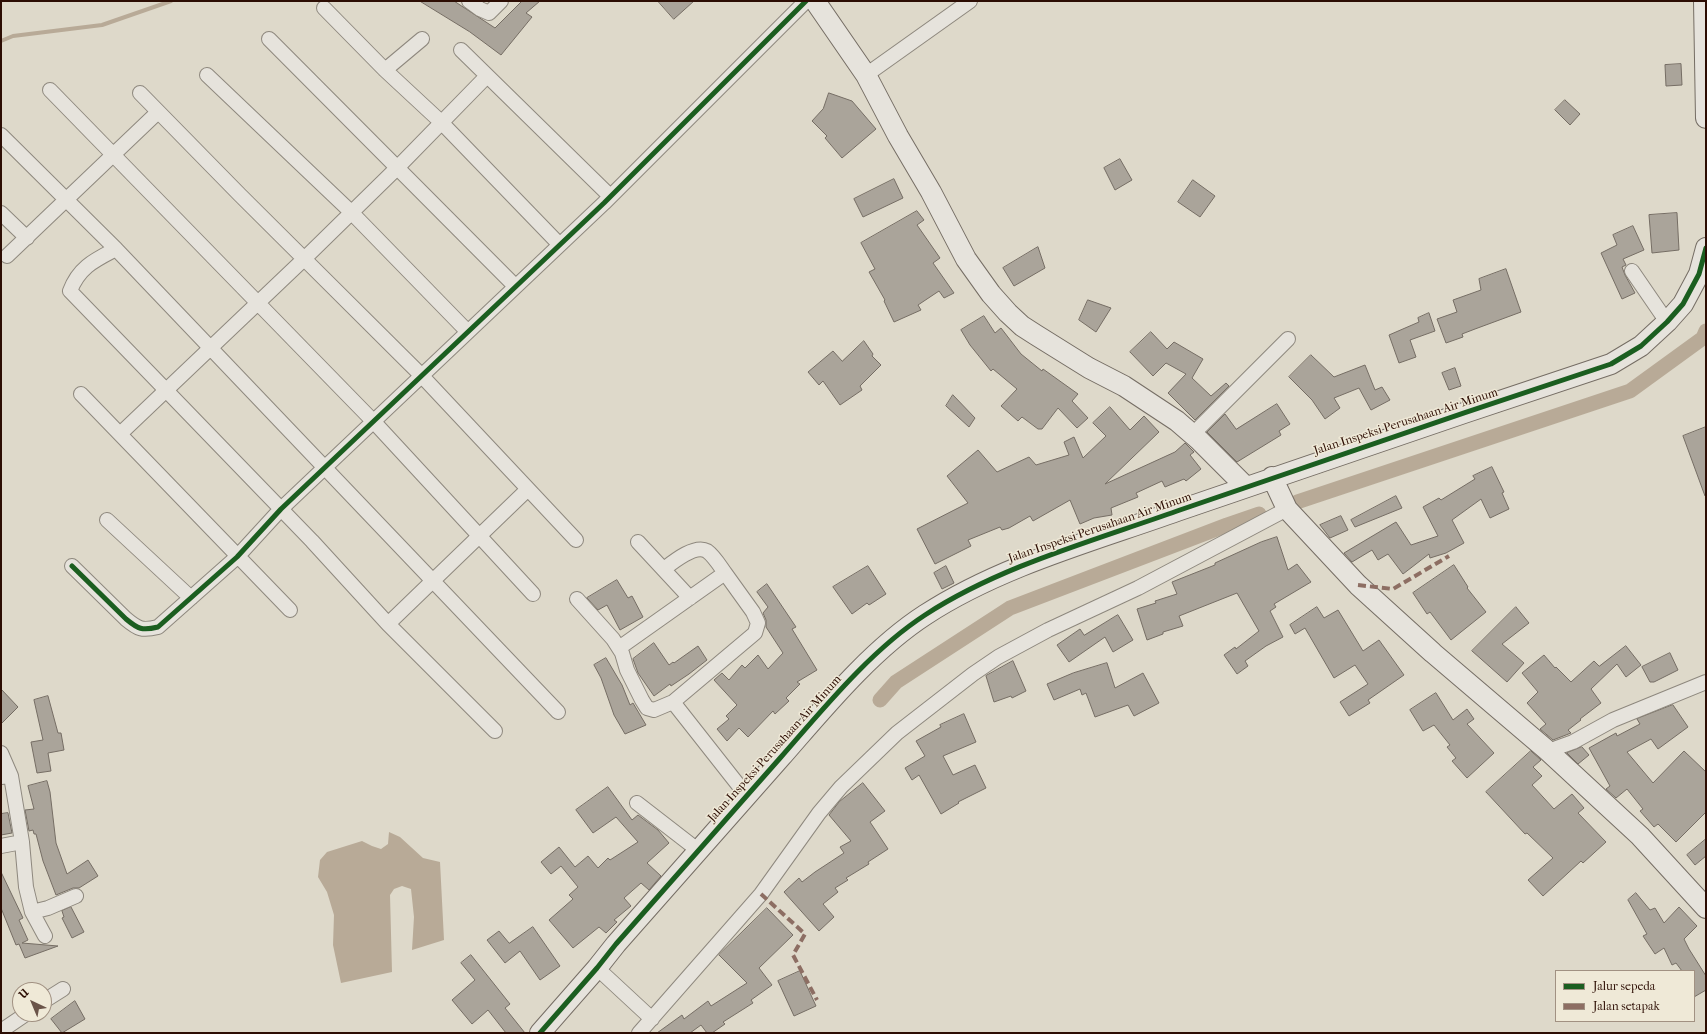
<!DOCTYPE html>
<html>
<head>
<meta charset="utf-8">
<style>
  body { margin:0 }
  #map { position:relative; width:1707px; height:1034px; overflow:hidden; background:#ded9ca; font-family:"IM FELL French Canon",serif }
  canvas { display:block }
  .frame { position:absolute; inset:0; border:2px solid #2c0d03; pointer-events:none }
  .legend { position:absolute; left:1555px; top:970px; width:140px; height:52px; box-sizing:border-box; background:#efe9d7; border:1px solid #a19182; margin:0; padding:5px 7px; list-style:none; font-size:12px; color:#2c0d03 }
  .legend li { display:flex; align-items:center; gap:8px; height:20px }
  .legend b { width:20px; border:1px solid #a19182 }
  .north { position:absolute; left:12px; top:982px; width:40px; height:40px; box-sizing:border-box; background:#efe9d7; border:1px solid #a19182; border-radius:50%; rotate:316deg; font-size:11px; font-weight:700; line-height:16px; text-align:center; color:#2c0d03 }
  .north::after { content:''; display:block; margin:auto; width:14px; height:18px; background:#6a5449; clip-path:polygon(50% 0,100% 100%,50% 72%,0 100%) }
</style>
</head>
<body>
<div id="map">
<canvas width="1707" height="1034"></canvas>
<div class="frame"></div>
<ul class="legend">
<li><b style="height:5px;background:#1b5e20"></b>Jalur sepeda</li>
<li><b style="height:5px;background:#8d6e63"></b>Jalan setapak</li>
</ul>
<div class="north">U</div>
</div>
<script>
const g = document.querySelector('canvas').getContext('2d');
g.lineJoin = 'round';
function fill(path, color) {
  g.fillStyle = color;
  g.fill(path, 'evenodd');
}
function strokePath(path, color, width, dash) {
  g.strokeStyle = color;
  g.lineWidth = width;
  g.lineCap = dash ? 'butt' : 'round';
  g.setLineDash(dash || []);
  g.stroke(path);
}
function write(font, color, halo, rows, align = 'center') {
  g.font = font + ' "IM FELL French Canon",serif';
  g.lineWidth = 3;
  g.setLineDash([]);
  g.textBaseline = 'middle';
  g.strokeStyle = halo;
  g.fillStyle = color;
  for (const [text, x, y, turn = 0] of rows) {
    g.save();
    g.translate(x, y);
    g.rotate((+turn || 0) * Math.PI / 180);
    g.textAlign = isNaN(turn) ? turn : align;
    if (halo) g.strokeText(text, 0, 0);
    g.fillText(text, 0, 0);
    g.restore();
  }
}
fill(new Path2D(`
  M389,832l11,5 23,21 17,4 4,78 -32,10 2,-33 -3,-28 -9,-3 -8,3 -4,6 2,77 -51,11 -8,-38 1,-30 -7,-23 -9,-15 2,-17 7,-8 35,-11 10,5 9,3 7,-5z`), '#b8aa97');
strokePath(new Path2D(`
  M1,41l12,-5 89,-11 69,-24`), '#b8aa97', 4);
strokePath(new Path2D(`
  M1297,502l333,-111 73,-53 3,-7
  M880,700l16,-18 114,-74 217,-83 32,-11`), '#b8aa97', 15);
const building = new Path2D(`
  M420,1h34l41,27 27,-27h18l-14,12 6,4 -31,38 -31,-23z
  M658,1h36l-20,18z
  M1681,64l1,21 -16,1 -1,-21z
  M829,93l23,8 24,28 -34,29 -17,-20 2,-2 -15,-15 11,-12z
  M1565,100l15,14 -10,11 -15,-15z
  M1120,159l12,21 -17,10 -11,-22z
  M894,179l9,19 -40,19 -9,-18z
  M1193,180l22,16 -15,21 -22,-15z
  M917,211l7,9 -7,5 23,33 -7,5 21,30 -10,5 -5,-7 -21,14 3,5 -27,12 -10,-21 1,-1 -16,-28 6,-3 -14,-26z
  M1677,213l2,37 -27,3 -3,-38z
  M1633,226l11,24 -21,9 3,6 -4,2 3,8 10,18 -13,6 -21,-46 16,-8 -4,-10z
  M1038,247l7,21 -31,18 -11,-18z
  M1506,269l15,43 -46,17 -13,5 1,3 -17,6 -9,-24 20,-7 -4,-12 28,-10 -2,-11z
  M1088,300l23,8 -15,24 -17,-12z
  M1429,313l6,18 -25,9 6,17 -17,6 -10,-28 30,-13 -1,-4z
  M984,316l11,17 6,-5 20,26 21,17 1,-2 35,25 -6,7 16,17 -11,10 -19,-20 -16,21h-4l-16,-12 -4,4 -17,-15 16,-17 -24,-20 -2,2 -21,-26 -9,-15z
  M1151,332l16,17 7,-7 29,17 -11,19 19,18 15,-13 3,3 -34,34 -27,-27 18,-19 -20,-11 -13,13 -23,-24z
  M864,341l9,13 -1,2 9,9 -21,21 2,4 -22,15 -17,-24 -4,4 -11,-13 25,-21 9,10z
  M1311,355l23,22 31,-12 10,25 7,-3 8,13 -19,10 -12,-22 -25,10 6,10 -15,11 -13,-19 -23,-23z
  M1455,368l6,18 -12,4 -7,-17z
  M953,395l22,23 -6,9 -23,-21z
  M1277,404l13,20 -11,7 2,4 -44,27 -30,-30 18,-18 11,15z
  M1110,407l20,23 14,-14 15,16 -54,52 70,-32 10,-9 9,9 -4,3 11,14 -15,12 -2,-2 -19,8 -3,-6 -26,12 2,4 -27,11 1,7 -18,3 -14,6 -10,-24 -37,21 -3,-5 -21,12 -7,2 -2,-3 -32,13 3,6 -36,18 -18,-35 51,-26 -21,-27 31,-26 19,22 32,-15 7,8 33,-10 -5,-13 10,-5 9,21 23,-22 -13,-13z
  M1706,427v69h-1l-22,-60z
  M1492,467l12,25 -2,1 7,16 -19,9 -9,-19 -29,21 12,23 -18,10 -16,5 -1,-4 -26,20 -15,-20 -10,6 -6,-10 -20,12 -8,-9 52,-31 15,23 27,-9 -15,-29 16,-9 2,2 34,-21 -2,-3z
  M1396,496l6,12 -47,19 -4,-7z
  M1341,516l7,14 -18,8 -10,-13z
  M1277,537l11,33 9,-6 14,18 -37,22 2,3 -6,4 13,26 -17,9 -21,15 3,5 -11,8 -13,-19 11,-8 1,2 23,-18 -22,-38 -58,23 4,10 -20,6v2l-16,6 -10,-31 19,-6 -1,-2 22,-7 -5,-12 43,-17v-2l46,-21z
  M1454,565l14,22 -1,1 19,24 -35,28 -21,-28 -3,2 -14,-21z
  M868,566l18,28 -17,11 -2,-2 -15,11 -19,-27z
  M946,566l8,17 -12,6 -8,-16z
  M617,580l11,18 4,-2 11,21 -23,13 -13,-25 -9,5 -11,-12z
  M767,584l29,43 -4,2 25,41 -20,12 3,2 -14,14 3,3 -14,13 -2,-3 -25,26 -9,-9 -12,13 -10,-12 12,-10 -3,-3 11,-11 -23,-25 8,-7 7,7 13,-15 3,3 13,-13 10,14 15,-16 -17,-26v-7l-3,-7 5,-6 -11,-15z
  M1317,607l7,11 14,-8 25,41 16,-11 25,35 -36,25 2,3 -21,13 -9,-14 28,-18 -13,-19 -21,13 -29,-50 -10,6 -5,-9z
  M1516,607l13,16 -27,21 22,19 -17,19 -35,-31z
  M1118,615l15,25 -20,12 -8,-15 -36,25 -12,-17 23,-16 4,6z
  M654,643l15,22 4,-3 1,1 24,-17 9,14 -18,14 -18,12 -1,-2 -16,12 -16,-23 -5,-14z
  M1626,646l15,19 -15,12 -9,-13 -26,25 10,14 -21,16 1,1 -13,10 3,3 -18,7 -13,-11 6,-5 -19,-21 11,-11 -16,-19 22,-18 11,13 1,-1 15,15 23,-21 5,5z
  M1670,653l8,17 -24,12h-4l-8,-15z
  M606,658l16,27 8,20 3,-2 13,22 -21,9 -11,-19 -13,-37 -7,-13z
  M1013,661l13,30 -14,7 -1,-2 -17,6 -8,-26z
  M1107,663l8,25 28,-15 16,30 -25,13 -6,-11 -33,12 -9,-24 -4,2 -2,-6 -26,11 -7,-16 26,-11z
  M1,689l17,18 -17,17z
  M1436,693l17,27 14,-11 7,10 -7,5 27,29 -27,25 -15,-17 4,-3 -9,-11 3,-2 -16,-20 -11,6 -13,-21z
  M48,696l10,37h3l3,17 -16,3 3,18 -14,2 -6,-31 12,-2 -9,-40z
  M1673,705l15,22 -30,22 -7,-10 -24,13 26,31 31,-32 22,21v40l-30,30 -18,-18 -4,3 -14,-16 3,-2 -16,-20 -11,9 -10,-9 4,-3 -21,-38 27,-15 1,3 23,-12 -3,-5z
  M964,714l12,28 -33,14 10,19 22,-10 11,23 -28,14 1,1 -18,11 -22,-39 -7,5 -7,-12 20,-12 -9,-15 25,-14 -1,-2z
  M1582,747l7,8 -11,9 -11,-11z
  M1531,751l10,9 -8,7 9,9 -10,9 22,24 18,-15 12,14 -6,5 28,29 -23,21 -2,-2 -38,35 -15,-16 25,-22 -26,-25 -2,1 -39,-42z
  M47,781l3,11 6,51 11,31 21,-14 10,16 -19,12h-6l-17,7 -13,-34 -7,-27h-2l-1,-4 -4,1 -4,-21 9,-1 -6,-23z
  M863,783l22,28 -15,11 18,27 -20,13 1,2 -23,14 2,2 -13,8 3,4 -15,12 11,13 -15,14 -35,-39 15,-14 3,4 13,-10 29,-19 -4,-6 11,-6 -22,-26 10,-13z
  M608,787l24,33 6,-5 20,15 11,13 -22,20 14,13 -12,14 -8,-7 -17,15 7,8 -17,14 3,2 -11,11 -7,-6 -26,21 -24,-28 24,-21 -4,-4 9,-8 -17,-21 -10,8 -10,-12 18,-15 16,20 13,-11 10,12 10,-10 2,2 28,-18 -22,-25 -23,16 -17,-23z
  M8,813l4,20 -11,2v-21z
  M1706,839v17l-11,9 -8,-10z
  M1,872l22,46 -4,2 9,20 -6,3 36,3 -33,12 -6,-14 -3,1 -15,-37z
  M1636,893l14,17 5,-2 9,15 15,-16 18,19 -13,13 5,10 17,27v14l-12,7v-26h-12l-6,-8 -4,2 -8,-17 -9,6 -12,-18 4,-2 -19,-34z
  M71,907l13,25 -12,6 -10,-20 2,-1 -2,-6z
  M767,908l26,27 -34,33 13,17 -21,15 2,3 -30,19 2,2 -13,9h-5l-6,-8 -11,8h-33l25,-18 2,4 24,-18 3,5 36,-23 -28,-28z
  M533,927l27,39 -20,14 -20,-29 -15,12 -18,-23 12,-9 10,12z
  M471,955l39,49 -5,4 20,25h-19l-18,-23 -16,14 -20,-24 23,-20 -14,-17z
  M800,971l16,35 -22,10 -16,-35z
  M75,1001l10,18 -23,14 -11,-14z`);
fill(building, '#aaa49a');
strokePath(building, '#756d64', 1);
const street = new Path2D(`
  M469,1l11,8 9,4 12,-12
  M324,8l61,62
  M269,39l246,247
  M422,39l-37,31 56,52 118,122
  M461,50l149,146
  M207,75l144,137 116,119
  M866,75l104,-74
  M50,90l324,332 159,172
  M140,93l100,102 181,180 155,165
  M1,135l115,114 442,463
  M1,213l26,25
  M116,249c-21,11 -37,18 -46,42l242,250 76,83 107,107
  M7,256l151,-144
  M1632,271l35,51
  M81,394l209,216
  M120,434l184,-175 94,-92 89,-91
  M1193,434l95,-95
  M107,520l84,78
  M638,542l52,56
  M72,566l54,53c12,10 16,12 32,8l79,-70 44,-48 323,-306 202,-202
  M577,599l36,40 9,14 5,17 15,30 5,8 7,2 19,-8 82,-69 3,-10 -5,-11 -28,-39
  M388,624l140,-135
  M619,648l106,-75c-5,-7 -11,-17 -18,-22 -12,-7 -34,11 -43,18
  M673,702l74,94
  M1548,751l25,-9 40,-22 93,-38
  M1,753l10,23
  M1,777l10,-1 11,66
  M637,803l62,48
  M1,846l21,-4 4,45 6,25 16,-4 28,-12
  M32,912l13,24
  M597,968l55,51
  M44,1001l19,-12
  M1,1031l25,-17
  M639,1033l122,-139 58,-81 22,-26 56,-54 76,-59 25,-17 50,-27 90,-42 149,-79`);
const secondary = new Path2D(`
  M815,1l51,74 32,61 33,56 35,67 25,35 17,19 14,13 14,9 53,33 35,18 53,35 22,19 47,47
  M1704,1l2,117
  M1272,477l15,32 71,76 75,68 115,98 92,85 66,72
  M540,1033l57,-65 19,-24c55,-62 110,-124 165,-187 42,-48 90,-107 144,-142 75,-49 168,-74 252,-104 144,-50 289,-99 434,-147l30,-18 26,-24 16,-18 16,-30 7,-26`);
strokePath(street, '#8e887e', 16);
strokePath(secondary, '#756d64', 22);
strokePath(street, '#e6e3dc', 14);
strokePath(secondary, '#e6e3dc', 20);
strokePath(new Path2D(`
  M1358,585l35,4 56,-33
  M761,894l44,40 -12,21 24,45`), '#8d6e63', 4, [8, 4]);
strokePath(new Path2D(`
  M72,566l54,53c12,10 16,12 32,8l79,-70 44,-48 323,-306 202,-202
  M540,1033l57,-65 19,-24c55,-62 110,-124 165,-187 42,-48 90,-107 144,-142 75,-49 168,-74 252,-104 144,-50 289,-99 434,-147l30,-18 26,-24 16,-18 16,-30 7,-26`), '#1b5e20', 5);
write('12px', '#2c0d03', '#efe9d7', [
  ["Jalan Inspeksi Perusahaan Air Minum",1406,422,-18],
  ["Jalan Inspeksi Perusahaan Air Minum",1100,528,-19],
  ["Jalan Inspeksi Perusahaan Air Minum",775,749,-48]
]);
</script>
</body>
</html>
